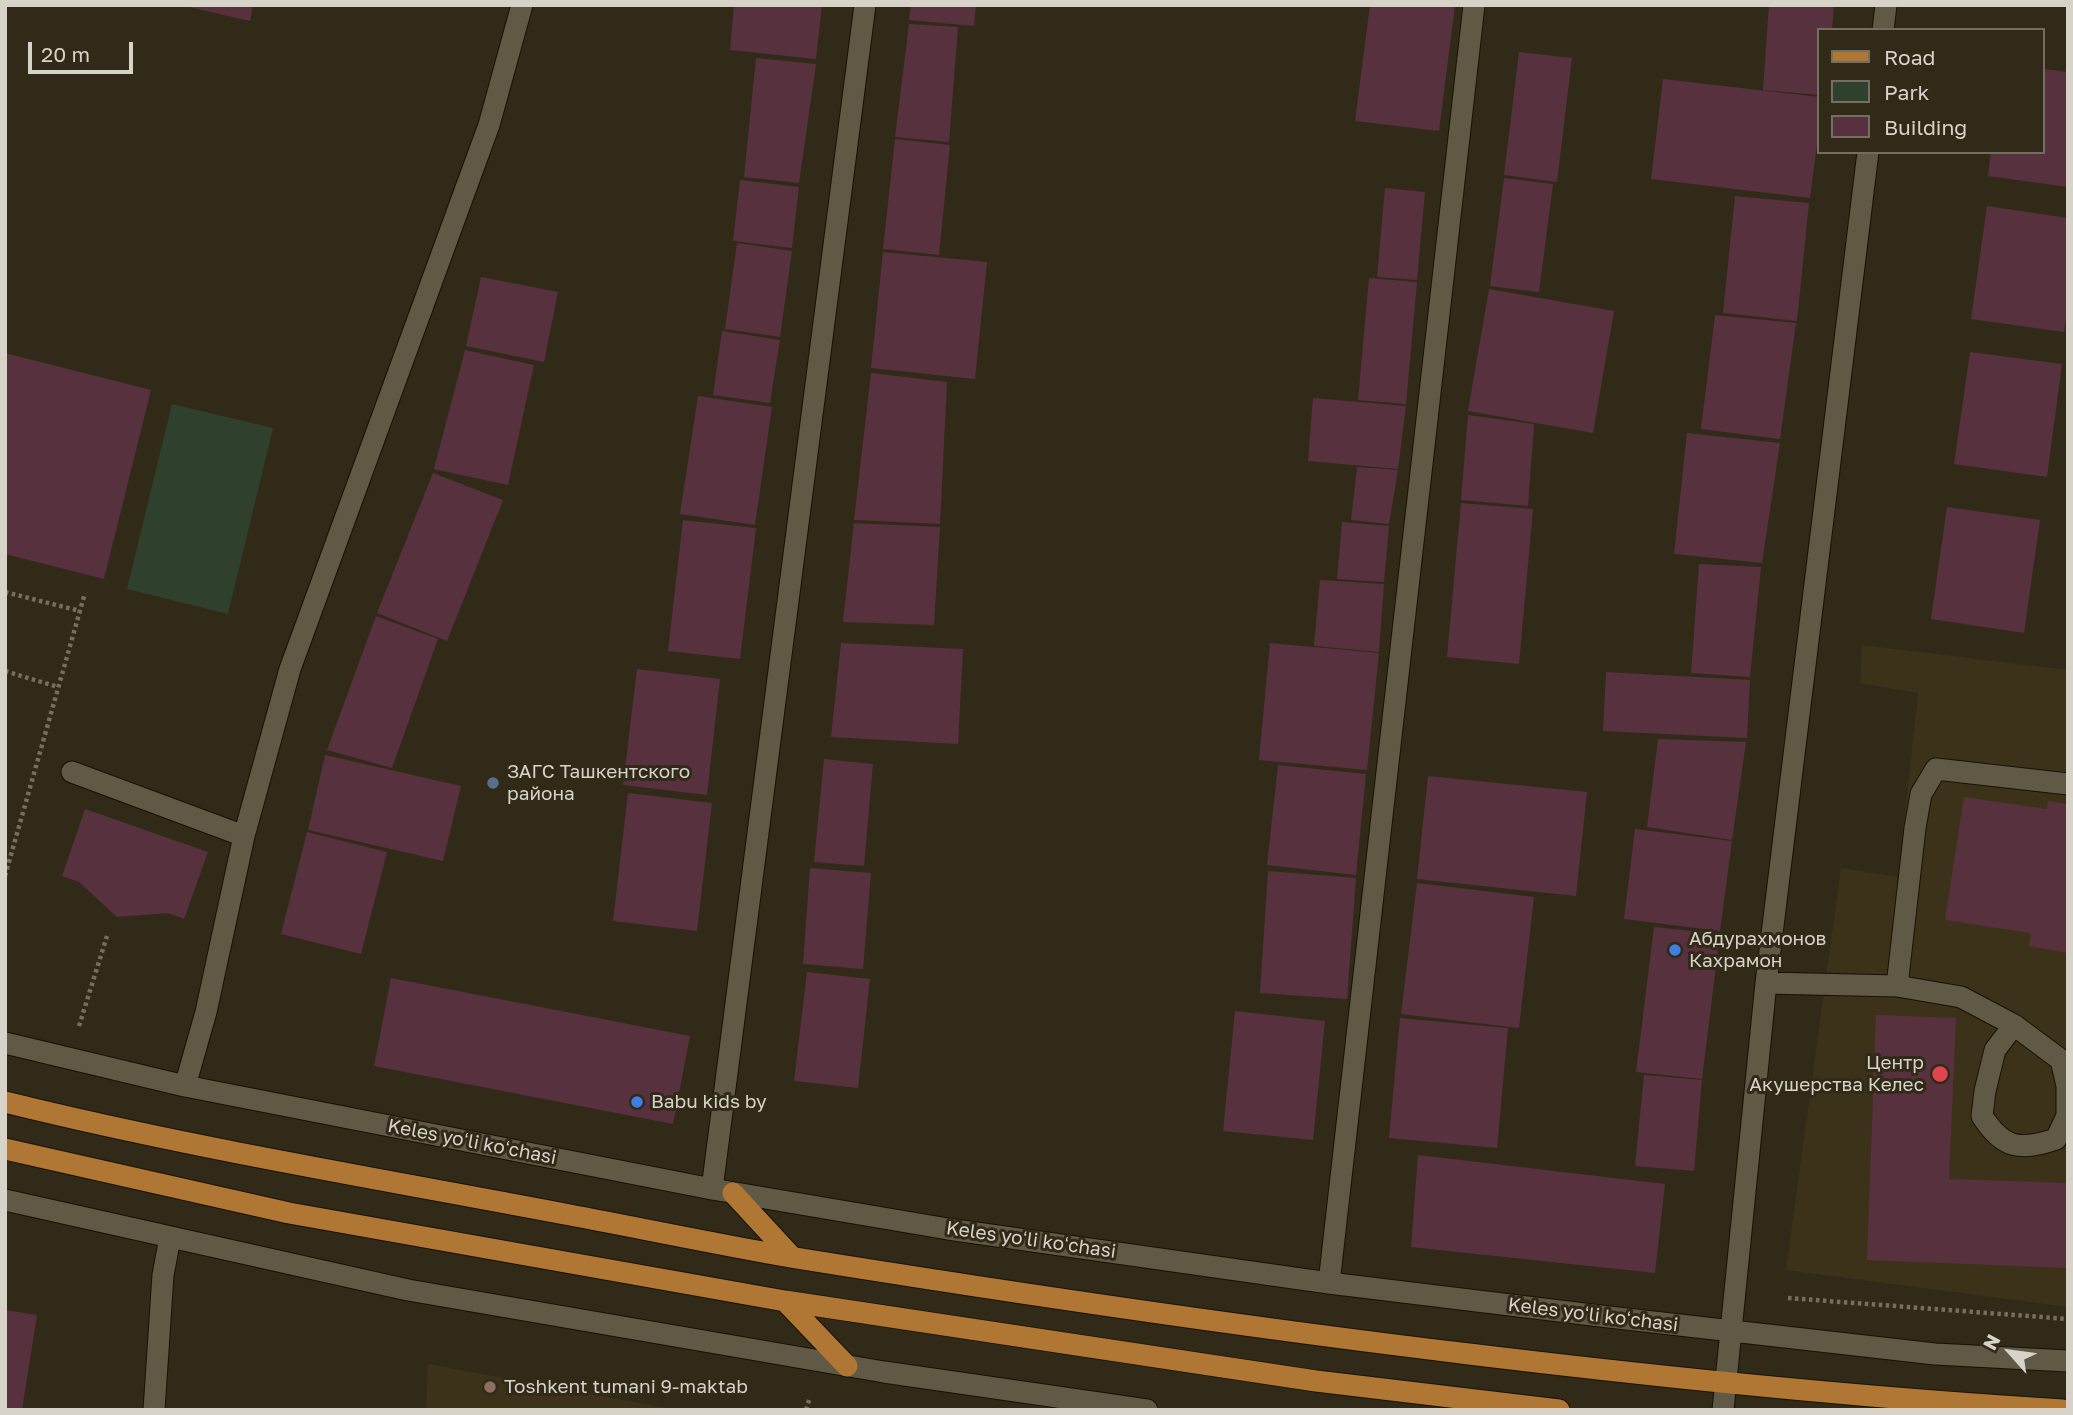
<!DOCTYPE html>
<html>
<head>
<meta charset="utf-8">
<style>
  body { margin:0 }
  #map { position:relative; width:2073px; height:1415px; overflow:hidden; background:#312a19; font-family:"Golos Text",sans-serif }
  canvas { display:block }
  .frame { position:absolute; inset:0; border:7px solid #d7d3c8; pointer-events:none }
  .legend { position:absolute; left:1817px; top:28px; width:228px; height:126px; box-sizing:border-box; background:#312a19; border:2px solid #736e5f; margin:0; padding:9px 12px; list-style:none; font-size:21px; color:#d7d3c8 }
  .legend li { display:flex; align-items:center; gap:14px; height:35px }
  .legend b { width:35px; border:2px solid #736e5f }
  .north { position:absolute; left:1975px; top:1317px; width:70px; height:70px; -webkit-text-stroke:5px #312a19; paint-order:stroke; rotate:298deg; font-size:19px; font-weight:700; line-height:28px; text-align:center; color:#d7d3c8 }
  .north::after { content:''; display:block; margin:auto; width:24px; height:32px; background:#d7d3c8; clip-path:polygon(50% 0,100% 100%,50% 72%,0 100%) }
  .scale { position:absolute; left:28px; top:42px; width:105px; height:32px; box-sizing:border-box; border:4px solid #d7d3c8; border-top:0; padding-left:9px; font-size:21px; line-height:24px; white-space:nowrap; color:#d7d3c8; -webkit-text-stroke:5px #312a19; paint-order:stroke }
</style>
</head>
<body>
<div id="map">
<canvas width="2073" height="1415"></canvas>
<div class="frame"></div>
<ul class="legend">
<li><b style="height:9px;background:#af7634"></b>Road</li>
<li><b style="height:19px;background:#2f412d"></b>Park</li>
<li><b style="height:19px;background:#58313f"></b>Building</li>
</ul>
<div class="north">N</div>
<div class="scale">20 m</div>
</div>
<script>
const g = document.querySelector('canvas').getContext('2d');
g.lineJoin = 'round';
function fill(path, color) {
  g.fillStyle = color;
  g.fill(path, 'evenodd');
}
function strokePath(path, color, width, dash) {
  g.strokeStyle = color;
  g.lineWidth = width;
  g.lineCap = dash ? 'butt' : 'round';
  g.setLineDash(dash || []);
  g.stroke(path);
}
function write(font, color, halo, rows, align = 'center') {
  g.font = font + ' "Golos Text",sans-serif';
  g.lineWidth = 6;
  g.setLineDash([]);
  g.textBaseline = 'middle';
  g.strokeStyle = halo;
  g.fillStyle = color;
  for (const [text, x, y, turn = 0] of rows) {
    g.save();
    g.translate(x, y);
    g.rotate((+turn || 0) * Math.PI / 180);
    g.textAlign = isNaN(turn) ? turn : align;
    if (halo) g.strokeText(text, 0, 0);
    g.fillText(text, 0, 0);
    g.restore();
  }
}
fill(new Path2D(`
  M1862,645l206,25v637l-282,-37 55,-402 57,9 20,-184 -58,-10z
  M428,1364l250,46h-252z`), '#3c321a');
fill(new Path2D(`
  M172,404l101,24 -45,186 -101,-25z`), '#2f412d');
fill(new Path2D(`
  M181,5h72l-3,16z
  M734,5h88l-6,54 -86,-9z
  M911,5h65l-2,21 -65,-6z
  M1370,5h85l-16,126 -84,-10z
  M1769,5h65l-2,25h-13v65l-56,-5z
  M909,24l49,3 -9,115 -54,-5z
  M1519,52l53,6 -15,124 -53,-7z
  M756,58l60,6 -17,119 -55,-6z
  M2043,69l25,3v115l-80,-11 3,-24h52z
  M1663,79l156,18v32l-9,69 -159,-19z
  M895,139l55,6 -11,110 -56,-6z
  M1504,178l49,6 -14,108 -49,-6z
  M740,180l59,7 -7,61 -59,-7z
  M1385,188l40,4 -8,88 -40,-3z
  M1735,196l74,7 -12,118 -74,-8z
  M1987,206l81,12v86l-4,28 -93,-13z
  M737,243l55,8 -12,86 -55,-8z
  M883,252l104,10 -12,117 -104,-11z
  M481,277l77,15 -14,70 -78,-16z
  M1369,278l48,4 -11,122 -48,-4z
  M1489,289l125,22 -21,122 -125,-22z
  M1715,315l81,8 -16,116 -79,-10z
  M722,331l58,9 -10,63 -57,-8z
  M465,350l69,15 -26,120 -74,-16z
  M1970,352l92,12 -15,113 -93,-13z
  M5,353l146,37 -47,189 -99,-25z
  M871,373l76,9 -7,142 -86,-4z
  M698,396l74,11 -17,118 -75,-11z
  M1313,398l93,8 -8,63 -90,-8z
  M1468,415l66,9 -6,82 -67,-6z
  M1687,433l93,10 -18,120 -88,-9z
  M1357,467l41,3 -9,54 -38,-4z
  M433,473l70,27 -56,141 -70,-28z
  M1461,503l72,6 -14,155 -72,-7z
  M1947,507l93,13 -16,113 -93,-14z
  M683,520l73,8 -16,131 -72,-8z
  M1342,522l47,4 -5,56 -47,-3z
  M854,523l86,4 -6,98 -91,-3z
  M1699,564l62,3 -11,110 -59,-4z
  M1320,580l64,4 -5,68 -65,-6z
  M376,616l62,23 -46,129 -65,-18z
  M841,643l122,6 -5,95 -127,-7z
  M1270,643l109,10 -12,117 -108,-10z
  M637,669l83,10 -13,116 -84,-10z
  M1606,672l144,8 -3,58 -144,-7z
  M1658,739l88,3 -14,98 -85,-13z
  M325,755l136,31 -18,75 -135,-31z
  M824,759l49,5 -9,102 -50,-4z
  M1278,765l88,9 -10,101 -89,-10z
  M1428,776l159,16 -11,104 -159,-17z
  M628,793l84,10 -15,128 -84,-10z
  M1964,797l83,12 1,-8 20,3v149l-39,-7 2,-13 -86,-13z
  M85,809l123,43 -24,67 -16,-6 -51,4 -38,-35 -17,-6z
  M1635,829l97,12 -12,90 -96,-12z
  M307,832l80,20 -26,102 -80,-20z
  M810,868l61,5 -8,96 -60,-5z
  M1268,871l88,7 -9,121 -87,-6z
  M1417,883l117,14 -15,131 -118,-14z
  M1654,927l66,7 -18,145 -66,-7z
  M807,972l63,7 -12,109 -64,-7z
  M391,978l299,58 -17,88 -299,-58z
  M1235,1011l90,10 -12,119 -90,-9z
  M1876,1015l80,3 -7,161 119,4v85l-201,-8z
  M1400,1018l108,10 -11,120 -108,-10z
  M1644,1075l58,5 -8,91 -59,-5z
  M1418,1155l247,29 -10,89 -244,-26z
  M5,1310l32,5 -15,95h-17z`), '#58313f');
const minor = new Path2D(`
  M1883,30l3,-25
  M72,772l172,64
  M1766,983l131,3 18,-158 6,-34 15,-25 132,15
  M1897,986l64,11 53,28 47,35 6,26v30l-11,23c-36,12 -53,10 -74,-23l3,-25 10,-41 19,-25
  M5,1043l180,43 527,103 236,40 381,54 280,34 326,37 133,7
  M185,1086l21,-74 38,-176 46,-167 199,-544 33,-120
  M712,1189l153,-1184
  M5,1200l403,90 476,82 263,38
  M1329,1283l145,-1278
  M154,1410l9,-135 7,-37
  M1723,1410l43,-427 102,-831`);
const major = new Path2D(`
  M5,1102c186,46 376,77 565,113 75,14 150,30 226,43 224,36 448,69 673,96 198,24 396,44 594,56
  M5,1149l284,64 496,88 531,80 243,29
  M733,1193l59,64
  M785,1301l62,65`);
strokePath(minor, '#191203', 23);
strokePath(major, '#191203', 23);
strokePath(new Path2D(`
  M5,592l75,19
  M5,671l53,16
  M5,876l80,-283
  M79,1026l28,-90
  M1788,1298l280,21
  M806,1410l4,-13`), '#746f60', 4.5, [3.5, 3.5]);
strokePath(minor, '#605946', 21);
strokePath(major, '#af7634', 21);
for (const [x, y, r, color] of [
  [493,783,7,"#5c6f8a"],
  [1675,950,7,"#3f7fe0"],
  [1940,1074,9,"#e0444e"],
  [637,1102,7,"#3f7fe0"],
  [490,1387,7,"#8d6e63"]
]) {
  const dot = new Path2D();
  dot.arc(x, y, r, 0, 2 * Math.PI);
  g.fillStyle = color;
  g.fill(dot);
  strokePath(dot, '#312a19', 2.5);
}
write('19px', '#d7d3c8', '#312a19', [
  ["ЗАГС Ташкентского",507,772],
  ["района",507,794],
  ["Абдурахмонов",1689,939],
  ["Кахрамон",1689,961],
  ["Центр",1924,1063,"right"],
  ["Акушерства Келес",1924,1085,"right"],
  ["Babu kids by",651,1102],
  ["Toshkent tumani 9-maktab",504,1387]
], 'left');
write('19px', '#d7d3c8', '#312a19', [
  ["Keles yoʻli koʻchasi",472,1142,11],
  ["Keles yoʻli koʻchasi",1031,1240,8],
  ["Keles yoʻli koʻchasi",1593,1315,7]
]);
</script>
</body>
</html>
